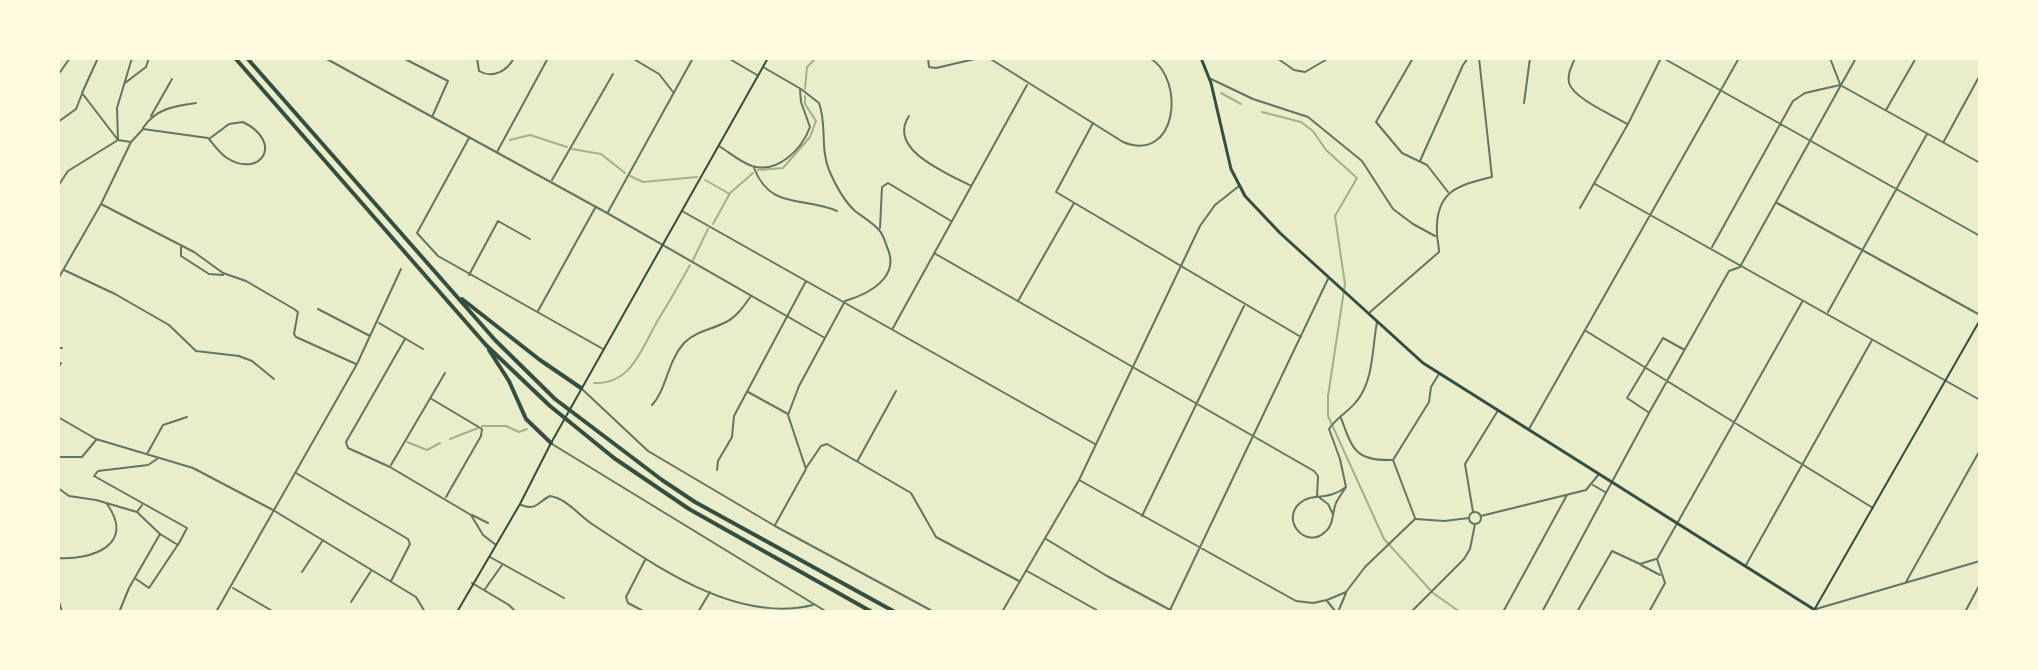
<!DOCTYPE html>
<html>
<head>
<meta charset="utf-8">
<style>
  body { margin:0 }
  #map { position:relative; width:2038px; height:670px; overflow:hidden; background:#e9edc9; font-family:"IBM Plex Sans",sans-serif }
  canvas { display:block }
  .frame { position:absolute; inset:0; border:60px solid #fefae0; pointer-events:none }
</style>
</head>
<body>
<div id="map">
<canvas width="2038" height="670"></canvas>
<div class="frame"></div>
</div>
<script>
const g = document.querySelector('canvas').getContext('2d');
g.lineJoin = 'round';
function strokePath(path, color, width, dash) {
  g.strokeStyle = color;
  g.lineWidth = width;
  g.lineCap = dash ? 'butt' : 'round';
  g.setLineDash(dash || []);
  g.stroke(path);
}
strokePath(new Path2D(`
  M805,89l2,-22 9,-9
  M1221,93l20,11
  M1262,112l39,10 12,9 13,19 31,28 -22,38 10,68 -17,112v20l56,123 49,54 27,19
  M510,140l20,-5 37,12
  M572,149l29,5 24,19
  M758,170l25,-2 27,-31 6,-16 -11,-17v-8
  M630,176l13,6 54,-5
  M705,180l23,13
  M713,224l17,-31 23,-20
  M693,260l15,-31
  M594,383c40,2 49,-40 67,-68 10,-16 19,-32 29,-50
  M482,426h24l13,6 8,-3
  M450,439l28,-11
  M407,442l20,8 13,-7`), '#a3b18a', 2);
strokePath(new Path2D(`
  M325,58l282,155 218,125
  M403,58l45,23 -16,36
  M477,58l2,13c14,8 28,0 35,-13
  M632,58l27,16 14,18
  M728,58l29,17
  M928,58l1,9 7,1 43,-10
  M989,58l134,84c54,22 63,-62 27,-84
  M1277,58l17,12 11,2 24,-14
  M1413,58l-37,64 26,31 25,12 21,27
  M1575,58c-3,8 -8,16 -6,25 5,16 44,32 58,41
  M1663,58l317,178
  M1830,58l10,26
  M763,67l38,22 18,14c8,21 1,45 10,67 6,14 15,31 26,41 8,6 18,12 24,19 4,4 6,11 8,17 14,30 -18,47 -42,54l-46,85 -11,29 18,54 -31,56
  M58,75l12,-17
  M1211,79l42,20 55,18 54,44 31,48 20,15 22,12
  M125,83l21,-16 3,-9
  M1842,86l138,77
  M1524,103l6,-45
  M1886,110l30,-52
  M151,116l21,-37
  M909,116c-23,34 40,58 62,70
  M58,122l18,-13 6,-15
  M243,122c42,21 17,57 -16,36 -7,-4 -13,-13 -18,-19l20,-15z
  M1093,123l-37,69 245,145
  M143,128c12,-19 31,-22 53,-25
  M469,138l-52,95 21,23 165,93
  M132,141l11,-12 65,9
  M1944,141l36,-66
  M719,146c10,6 21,16 33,20 26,8 50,-17 58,-39l-9,-25 -1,-12
  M497,152l51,-94
  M1420,161l43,-96 5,-7
  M754,168c17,43 49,28 83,43
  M552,180l61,-106
  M1595,184l385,216
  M1777,203l203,112
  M101,204l93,48 29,21 23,8 48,28 4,3 -4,22 2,3 60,27
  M1580,208l48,-84 33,-66
  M682,211l413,233
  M608,212l85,-154
  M880,228l2,-41 6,-4 63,38
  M181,247v9l28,18 14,1
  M1712,247l81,-146 12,-8 35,-8
  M934,253l380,218 4,5 -1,21
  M1741,265l115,-207
  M64,270l51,24 54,31 27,26 43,5 13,5 22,18
  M469,275l29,-54 32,18
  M58,279l43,-75 30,-62 -13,-2 -36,-47 16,-35
  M1018,301l56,-98
  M318,309l52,27
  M538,311l57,-103
  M1828,312l99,-178
  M1369,313l70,-61c0,-7 -2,-12 -2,-19 -2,-42 21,-48 55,-56l-13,-119
  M379,323l44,26
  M893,328l134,-243
  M1586,331l287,177
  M405,339l-59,103 2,6 42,19 81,48 12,20 13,10
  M58,348h4
  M58,368l3,-5
  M748,392l40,22
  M430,398l52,31 -1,7 -35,61
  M652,405c15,-16 15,-43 32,-62 12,-12 26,-13 40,-20 12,-5 20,-17 27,-27
  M1648,412l-21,-14 36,-60 20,11
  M58,417l38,22 97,29 80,42 143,87 9,15
  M1341,418c12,33 15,43 52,42
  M1529,429l210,-371
  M147,454l16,-29 24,-8
  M58,457h24l14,-17
  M157,459l-9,6 -50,6 -4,5 93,52 -9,17 -18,-11
  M858,460l38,-69
  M391,465l54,-92
  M806,468l15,-22 6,-2 84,49 25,44 83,44
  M717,470l1,-9 14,-24 2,-21 72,-135
  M296,473l112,66 2,5 -19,37
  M1079,480l217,121 17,2 14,-3 19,-8 19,-25 50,-48
  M1593,485l12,7
  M1346,487l-6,-28 -11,-30c7,-11 19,-17 27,-27 18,-21 16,-54 21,-80
  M1346,487c-3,5 -7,10 -10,16 -4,10 -2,22 -11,29 -19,18 -45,-12 -25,-29 12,-11 27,-1 46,-16z
  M58,488l11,8 27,4 41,12 5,-7
  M1320,498l8,6 5,10
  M521,505c16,6 16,-3 29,-9 18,3 30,21 45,30 63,41 141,98 218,79
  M1469 518a6 6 0 1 1 12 0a6 6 0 1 1-12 0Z
  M1473,512l-8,-48 32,-52
  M472,515l16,8
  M1142,516l102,-210
  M1481,516l105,-26 13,-16
  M1415,518l-22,-58 36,-58 2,-15 8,-13
  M1416,519l28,2 25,-3
  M1046,539l61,37 67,36
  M490,557l74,41
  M58,558c34,2 78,-13 49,-54
  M1641,565l19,10
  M1746,565l126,-225
  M1027,571l73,41
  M302,572l21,-32
  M136,579l13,9 28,-42
  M1906,582l74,-132
  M472,583l37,22 7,7
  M233,588l41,24
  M485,589l17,-24
  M58,598l4,14
  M1327,601l9,11
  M351,602l20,-31
  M1816,609l164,-48
  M120,610l9,-22 31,-54 -23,-22
  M1170,610l158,-331
  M216,612l141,-248 44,-95
  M645,612l-17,-9 -2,-6 19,-37
  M698,612l12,-20
  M1338,612l8,-19
  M1411,612l53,-53 6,-10 5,-25
  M1503,612l64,-117
  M1542,612l107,-199 80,-142 11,-4
  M1577,612l35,-61 28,13 16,-5
  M1649,612l16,-29 -8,-24 145,-257
  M1965,612l15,-28`), '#617663', 2);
strokePath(new Path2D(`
  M58,186l10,-15 50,-31 -1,-32 15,-50
  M582,389l66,62 127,75 159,86
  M552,444l275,168
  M1002,612l77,-132 121,-254 15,-21 24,-19`), '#617663', 2);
strokePath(new Path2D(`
  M457,612l63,-108 31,-61 217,-385
  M1813,612l167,-292`), '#344e41', 2);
strokePath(new Path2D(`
  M1201,58l10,25 20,86 14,27 35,37 143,130 395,249`), '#344e41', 3);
strokePath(new Path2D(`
  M235,58l251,287 64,61 64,52 75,51 183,103
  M247,58l248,282 60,59 107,81 33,22 200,110
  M462,299l78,61 41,28
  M489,350l20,31 17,38 25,24`), '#344e41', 4);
</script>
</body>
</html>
